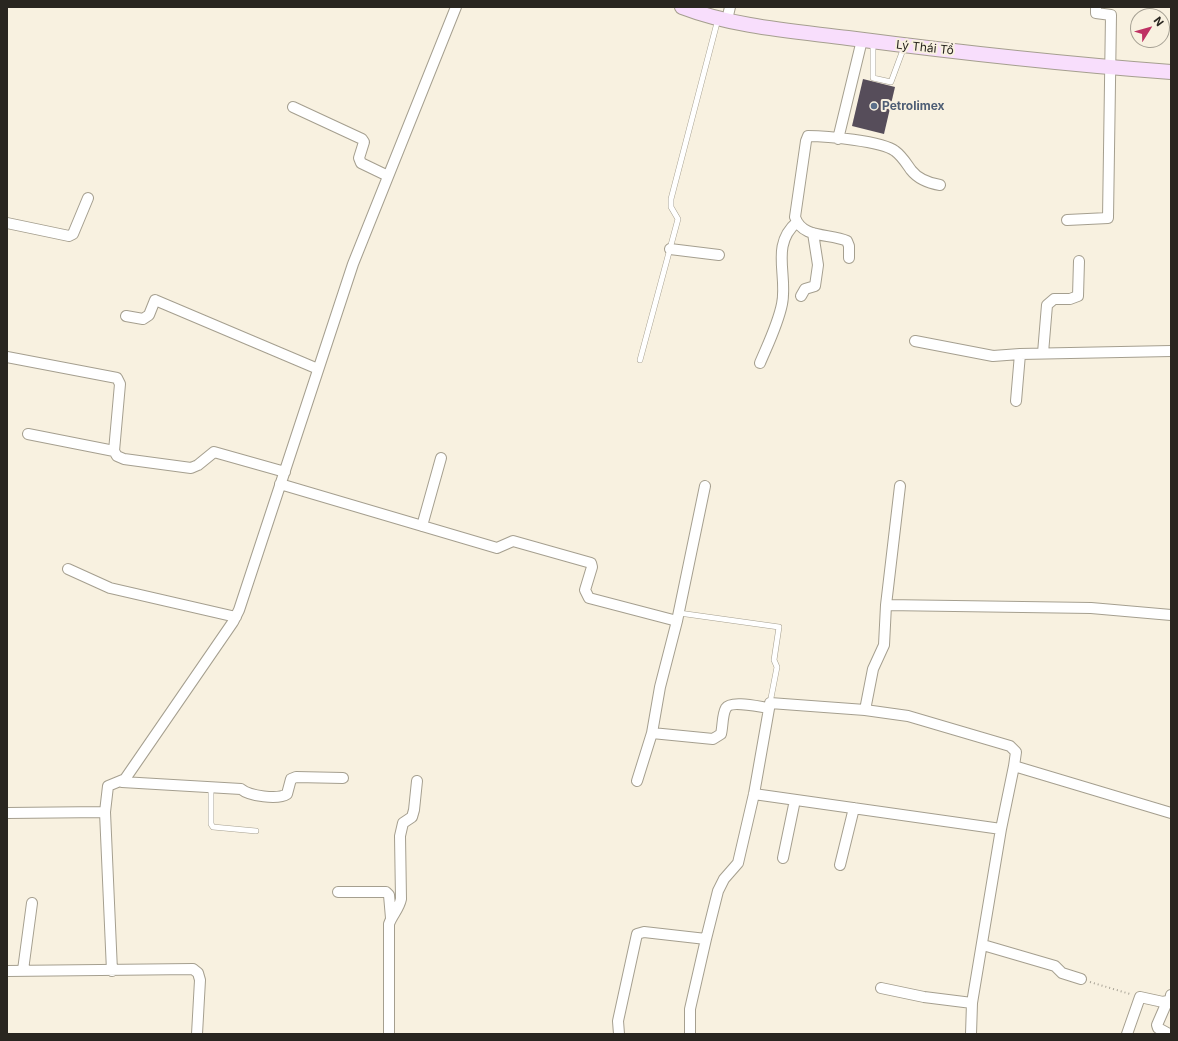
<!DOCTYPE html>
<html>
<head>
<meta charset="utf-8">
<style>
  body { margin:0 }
  #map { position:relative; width:1178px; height:1041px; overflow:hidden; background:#f8f1e0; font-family:Inter,sans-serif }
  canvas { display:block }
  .frame { position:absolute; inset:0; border:8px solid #292620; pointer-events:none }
  .north { position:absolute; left:1130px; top:8px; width:40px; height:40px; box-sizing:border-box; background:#f8f1e0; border:1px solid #a5a093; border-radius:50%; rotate:53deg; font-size:11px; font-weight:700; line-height:16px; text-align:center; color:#292620 }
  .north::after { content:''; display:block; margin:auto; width:14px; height:18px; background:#be3163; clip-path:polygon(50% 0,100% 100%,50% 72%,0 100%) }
</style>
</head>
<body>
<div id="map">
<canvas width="1178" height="1041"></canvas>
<div class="frame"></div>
<div class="north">N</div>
</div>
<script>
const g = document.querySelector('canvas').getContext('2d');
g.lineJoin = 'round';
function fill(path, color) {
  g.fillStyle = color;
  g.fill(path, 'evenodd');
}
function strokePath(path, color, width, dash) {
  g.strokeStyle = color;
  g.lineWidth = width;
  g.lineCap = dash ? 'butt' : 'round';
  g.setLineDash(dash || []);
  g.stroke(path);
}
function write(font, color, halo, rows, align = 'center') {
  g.font = font + ' Inter,sans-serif';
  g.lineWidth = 4;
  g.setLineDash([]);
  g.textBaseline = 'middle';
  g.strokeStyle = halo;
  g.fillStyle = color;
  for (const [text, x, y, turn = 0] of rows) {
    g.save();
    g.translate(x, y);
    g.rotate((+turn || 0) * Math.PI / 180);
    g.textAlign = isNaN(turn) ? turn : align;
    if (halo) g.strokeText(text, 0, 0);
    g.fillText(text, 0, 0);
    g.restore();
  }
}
fill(new Path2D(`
  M863,79l32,8 -11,47 -32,-8z`), '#564d5a');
const service = new Path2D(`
  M873,42v36l18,4 13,-35
  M640,360l38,-141 -7,-12v-8l47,-180
  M679,613l100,14 -5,33 3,7 -7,36
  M211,788v36l2,3 43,4`);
const minor = new Path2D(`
  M727,20l3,-13
  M293,107l69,32 2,3 -5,16 2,5 27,13
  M838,139l24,-99
  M1067,220l41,-2 3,-203 -15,-2v-6
  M7,223l62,13 4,-2 15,-36
  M670,249l49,6
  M849,258v-12l-2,-5c-17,-8 -45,-2 -52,-24l11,-76 2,-5c18,0 74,5 87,15 7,5 11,12 16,19 7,9 17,13 29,15
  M801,296l4,-7 10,-3 3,-21 -5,-32
  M126,316l17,3 6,-4 6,-15 163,69
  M915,341l78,15 27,-2 151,-3
  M1043,353l4,-48 7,-6h16l8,-3 1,-35
  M7,357l110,21 3,6 -6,67 3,5 7,3 67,9 7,-3 16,-13 71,20
  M760,363c8,-19 18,-39 22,-59 6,-29 -12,-59 15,-82
  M1016,401l4,-47
  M28,434l86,17
  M280,484l217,64 16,-7 78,22 1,4 -7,23 4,8 88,23 28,-135
  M422,526l19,-68
  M68,569l42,19 126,29
  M886,605l205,3 80,7
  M865,710l8,-41 11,-24 2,-40 14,-119
  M652,733l61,6 8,-5c2,-8 1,-19 5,-26 5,-8 34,-1 43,0
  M637,781l15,-48 8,-46 17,-66
  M122,782l119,7c8,7 37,11 46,5l4,-15 5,-2 47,1
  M754,794l247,35
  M105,812l7,159
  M7,813l98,-1 3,-26 17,-7 108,-157 6,-12 114,-346 103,-257
  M783,858l12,-58
  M840,865l14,-57
  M338,892h48l3,3 2,23
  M983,945l72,21 7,7 19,6
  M23,970l9,-67
  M7,971l186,-2 5,4 2,7 -3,54
  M881,988l43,9 48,6
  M1167,1002l-10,23 1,3 11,6
  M389,1034v-110c3,-9 10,-15 12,-25l-1,-63 3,-13 9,-6 2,-7 3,-29
  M619,1034l-1,-13 19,-87 7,-2 62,7
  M690,1034v-25l16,-70 12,-48 6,-12 14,-16 16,-69 16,-91 95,7 43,6 102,30 6,6 -2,14 157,47
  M971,1034l1,-31 29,-174 13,-63
  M1127,1034l13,-37 23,5 7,-2 1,-5`);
const secondary = new Path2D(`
  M682,7c52,20 111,24 166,31 107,14 215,26 323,34`);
strokePath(service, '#a59f8f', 6);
strokePath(minor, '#a59f8f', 12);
strokePath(secondary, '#a59f8f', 16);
strokePath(new Path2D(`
  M1090,982l40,12`), '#a7a295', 2, [1, 3]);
strokePath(service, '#fff', 5);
strokePath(minor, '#fff', 10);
strokePath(secondary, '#f8defc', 14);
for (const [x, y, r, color] of [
  [874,106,4,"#5c6f8a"]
]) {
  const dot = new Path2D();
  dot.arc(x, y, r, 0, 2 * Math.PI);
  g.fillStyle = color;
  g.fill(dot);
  strokePath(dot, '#f8f1e0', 1.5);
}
write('12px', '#292620', '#f8f1e0', [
  ["Lý Thái Tổ",925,48,6]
]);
write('bold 12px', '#4e5e75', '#f8f1e0', [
  ["Petrolimex",882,106]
], 'left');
</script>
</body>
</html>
